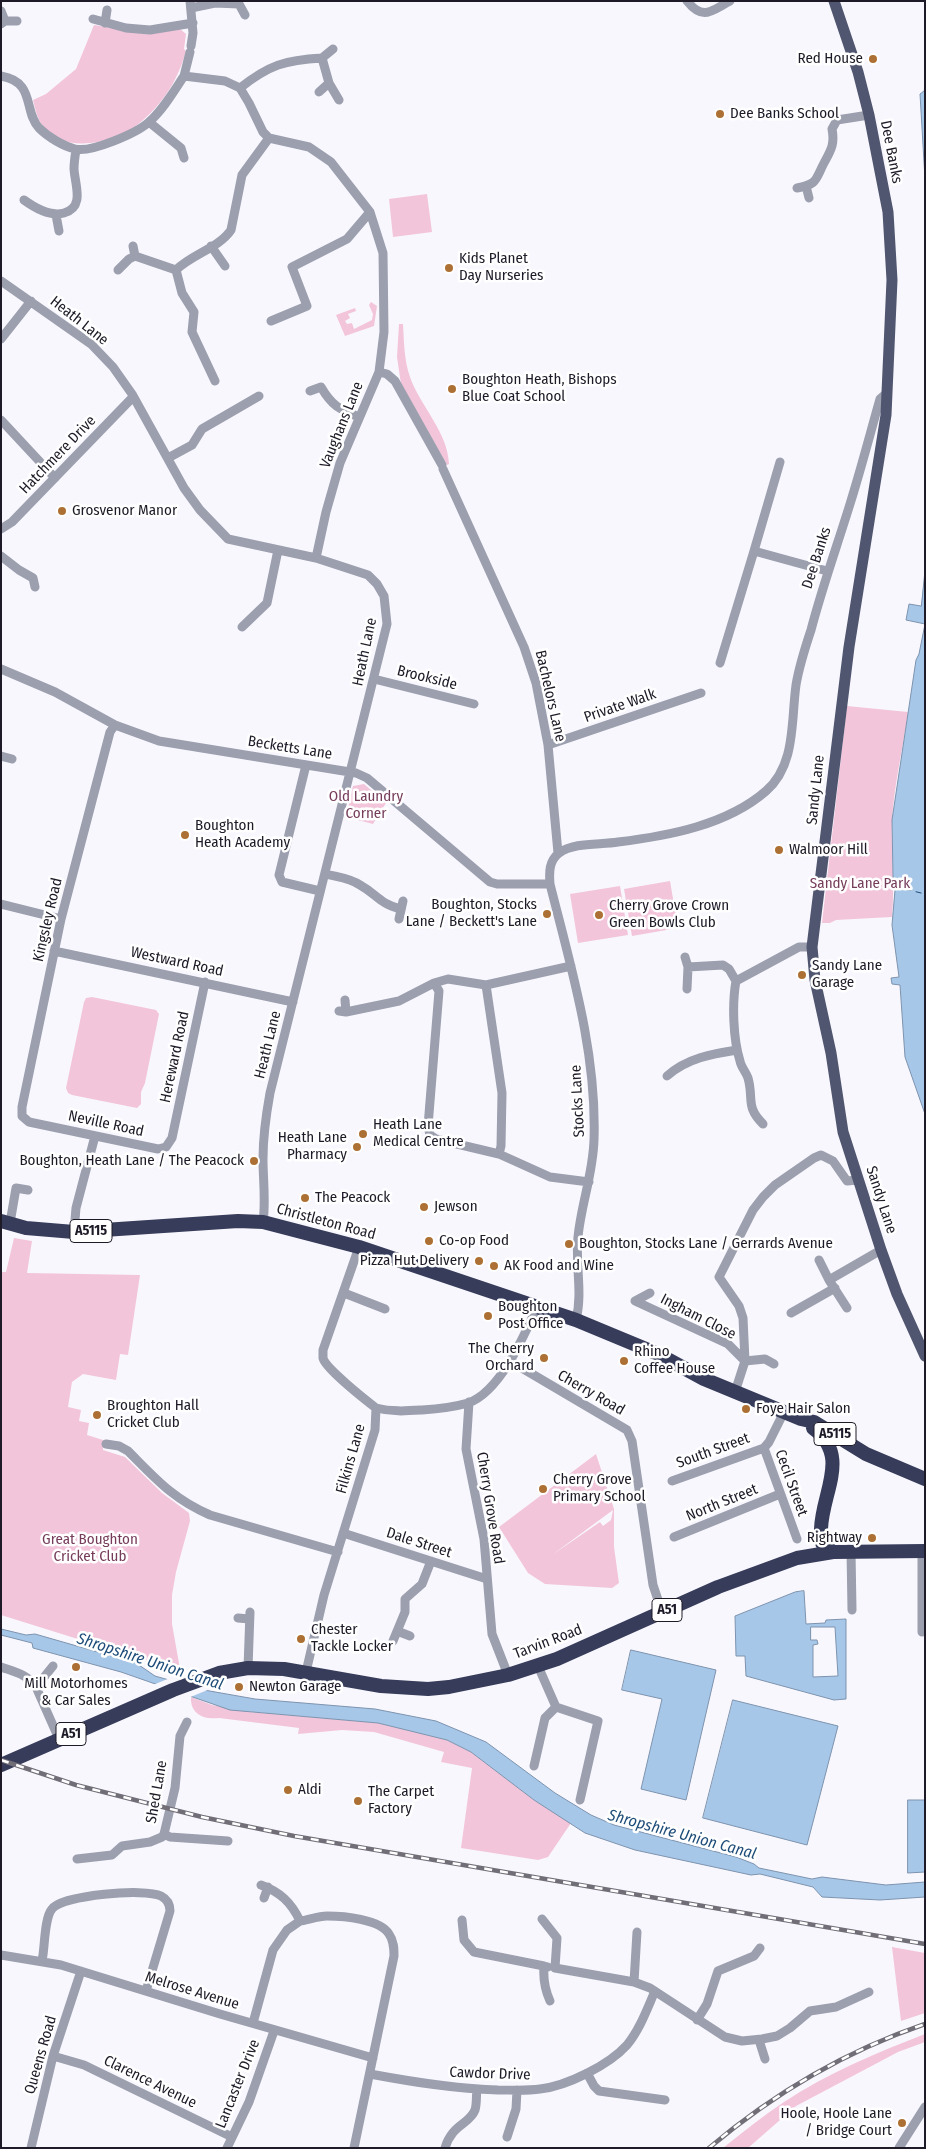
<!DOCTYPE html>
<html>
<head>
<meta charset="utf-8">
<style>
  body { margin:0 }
  #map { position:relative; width:926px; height:2149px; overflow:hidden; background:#f9f7fe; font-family:"Fira Sans Condensed",sans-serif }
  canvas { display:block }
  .frame { position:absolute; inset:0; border:2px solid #1e1a27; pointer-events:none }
</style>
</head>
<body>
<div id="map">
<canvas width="926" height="2149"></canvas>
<div class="frame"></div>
</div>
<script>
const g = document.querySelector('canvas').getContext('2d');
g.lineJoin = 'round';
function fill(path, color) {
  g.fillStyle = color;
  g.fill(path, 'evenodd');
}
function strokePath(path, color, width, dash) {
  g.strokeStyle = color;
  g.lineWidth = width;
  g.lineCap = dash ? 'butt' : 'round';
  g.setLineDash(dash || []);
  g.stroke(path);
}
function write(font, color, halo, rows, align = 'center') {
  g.font = font + ' "Fira Sans Condensed",sans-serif';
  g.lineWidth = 5;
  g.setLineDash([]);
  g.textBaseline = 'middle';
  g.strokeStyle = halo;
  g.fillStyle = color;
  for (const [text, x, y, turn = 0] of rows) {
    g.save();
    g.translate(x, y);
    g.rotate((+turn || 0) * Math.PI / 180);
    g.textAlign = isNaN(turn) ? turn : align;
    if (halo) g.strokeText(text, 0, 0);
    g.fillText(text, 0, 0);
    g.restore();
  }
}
fill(new Path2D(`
  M94,25l52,9 33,-6 7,6 -2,15 2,2c-8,28 -21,50 -44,70 -24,21 -77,36 -100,4 -5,-7 -7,-17 -9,-25l13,-6 30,-25z
  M427,194l5,38 -39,5 -4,-38z
  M371,302l6,4 -3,20 -29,10 -9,-21 19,-7 1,3 -8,3 2,4 -5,3 2,3 5,-1 2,6 18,-9 1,-6 -4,-9z
  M399,324h4c1,17 1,36 7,53 10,29 38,55 39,87l-2,1 -46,-81 -4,-27z
  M847,706l61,6c-5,36 -14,73 -16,109 -1,32 3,64 0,96l-56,3 -6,3h-8z
  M364,784l22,19 -13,21 -27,-7 7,-31z
  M670,881l8,47 -46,8 -8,-47z
  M620,886l8,49 -50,8 -8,-49z
  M92,997l64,13 3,4 -14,69 -4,9v12l-4,4 -65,-13 -4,-2 -2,-5 18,-86 2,-4z
  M14,1238l18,3 -5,32 113,2 -12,80 -8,-1 -4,26 -33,-6 -11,8 -4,25 13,3 -2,11 10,2 -2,12 16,5v10l22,7 37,36 27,20 1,8 -14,51 -4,23v29l8,45h-12l-7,-4 -160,-50v-343h5z
  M596,1454l18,55v38l5,36 -7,5 -67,-4 -17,-11 -29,-46zM613,1510l-2,10 -8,6 -3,-4 -48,33z
  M191,1697l21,8 38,7 128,11 69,17 24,12 63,48 37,23 -23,34 -10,3 -77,-12 11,-80 -31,-6 3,-10 -70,-20 -32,-2 -44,4 1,-6 -80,-10c-15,2 -29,-4 -28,-21z
  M892,1947l33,6v60l-24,8z
  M925,2034v8l-27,10 -102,54 -48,42h-25c20,-16 40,-32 61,-46 44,-29 92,-49 141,-68z`), '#f2c5da');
const water = new Path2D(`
  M925,80v99l-5,-85 4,-3z
  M925,571v543l-20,-57 -5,-72 -8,-1 -1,-6 8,-1 -7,-52 3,-35 -2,-13 -1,-57 24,-160 3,-6 6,-30 -19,-4 3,-16 12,2z
  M804,1591l2,33 19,-1 1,-3 20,-1v80l-12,1 -88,-24 -1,-20h-9l-1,-40 60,-24zM811,1627h24l3,49 -25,1v-32l5,-1 -1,-4h-6z
  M1,1629l25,6 9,-1 101,29 19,13 49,14 51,9 120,10 61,12 50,21 69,51 36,22 23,10 122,32 18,7 5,4 53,11 10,-2 64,8 39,-3v15l-45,3 -58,-3 -9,-10 -53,-13 -9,1 -116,-25 -50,-17 -51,-33 -63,-48 -24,-12 -69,-17 -148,-13 -109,-38 -88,-24 -1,-5 -31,-8z
  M631,1650l85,20 -30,130 -45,-11 21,-90 -40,-9z
  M733,1700l105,26 -31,119 -104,-27z
  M908,1800h17v72l-17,1z`);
fill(water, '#a6c7e8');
strokePath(water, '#7d93ae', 1);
fill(new Path2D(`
  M170,1678l35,10 5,1 -22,9 -35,-13z`), '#f9f7fe');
strokePath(new Path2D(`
  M905,889l20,5`), '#1e4d79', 1, [6, 5]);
strokePath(new Path2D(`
  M190,1l3,32 -2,13
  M687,1c16,20 24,10 43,0
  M191,8l24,-5 24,1 6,11
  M1,11l4,10 -4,3
  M93,19l33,9 24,2 43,-7
  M5,21h12
  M105,23l2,-13
  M333,49l-11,9 7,25 10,17
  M1,76c35,6 22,35 38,52 9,9 24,18 36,21 16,4 62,-16 74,-27 14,-12 25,-31 35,-46l41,5 15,7 9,15 14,29 6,6 40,9 22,15 39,50 13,41 1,79 -5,40 -39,91 -14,49 -10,46
  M184,76l6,-24
  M240,88c29,-23 45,-28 82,-30
  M319,92l10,-9
  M149,122l32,26 3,10
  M806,186l3,12
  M797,188c21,-4 18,-8 27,-25 7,-13 11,-19 8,-34l5,-9 32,-5
  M24,200c11,8 26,17 40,13 21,-6 11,-28 10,-44 0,-6 1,-13 2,-19
  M56,215l3,16
  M133,246l2,10
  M211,246l14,20
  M118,270l11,-11 6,-3 41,14c16,-16 43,-22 55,-40l11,-55 27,-37
  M176,270l6,23 12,19 -2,20 23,49
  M1,281l90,63 22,23 19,27 52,94 16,22 28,29 88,19 52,17 9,9 7,12 3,28 -117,469c-4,22 -7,43 -7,66 0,21 3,42 0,63
  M271,321l36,-15 -15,-39 55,-28 23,-27
  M1,339l30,-38
  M379,372l8,2 8,7 47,84
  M310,391l11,-4c11,19 18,22 38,30
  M1,420l54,58
  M168,458l24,-13 10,-16 57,-33
  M780,462l-26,89 73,20
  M443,469l81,178 12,36 12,62 10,108
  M1,529l11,-7 121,-125
  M1,556l18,14 14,8 2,9
  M242,627l25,-24 11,-53
  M720,663l34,-112
  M1,669l54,23 60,33 44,16 197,32 11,5 123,104 7,2h53
  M374,679l100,25
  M115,725l-5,7 -49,187 -39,188v9l7,6 129,27 8,-2 6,-9 33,-156
  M548,745l153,-52
  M1,756l11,3
  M306,765l-27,110 3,7 38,9
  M326,874c11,3 24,4 34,11 18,10 18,18 41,24l-1,2
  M1,904l60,15
  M399,919l4,-18
  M54,951l239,51
  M685,957l3,10
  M736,981c-4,22 -3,58 4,80 1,6 6,11 8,17 6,21 -3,28 15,46
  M434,983l5,8 -11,135 2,9 6,4 63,15 51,23 39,5
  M486,985l16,108 -1,53 -2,8
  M687,989l1,-22 35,-2 6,4 7,12 63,-34h13
  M345,1000l1,12
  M339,1011l7,1 53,-11 35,-18 14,-4 38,6 85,-19
  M667,1076c20,-18 45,-22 70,-26
  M10,1223l6,-35 12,2
  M74,1232l2,-24 19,-72
  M819,1260l10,20
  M344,1293l41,16
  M635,1301l93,43 17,17 20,-2 9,5
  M635,1301l15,-8
  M847,1308l-18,-28 52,-30
  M791,1313l44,-25
  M576,1320c7,-28 -1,-55 2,-83 3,-32 15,-63 16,-97 3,-88 -23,-172 -44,-256 -1,-12 -1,-23 9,-31 15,-11 41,-8 59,-11 50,-6 109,-17 148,-51 30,-26 25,-70 30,-106 3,-18 9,-37 15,-55 11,-42 26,-84 39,-126 11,-35 20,-70 30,-105l7,-6
  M510,1361l117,69 5,11 21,144 9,27
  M735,1392l10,-31 -2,-43 -4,-12 -20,-29 34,-67 10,-13 12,-12 39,-27 7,-3 12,6 14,20 11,-1
  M469,1402l-3,47 18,90 8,95 16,41
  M376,1408c16,4 30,3 46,2 15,-1 32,-3 46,-7 32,-11 56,-67 69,-96
  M784,1412l-15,30 -5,6 33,91
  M106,1444l13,2 9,5c28,28 45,48 82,64l128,37
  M672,1481l92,-33
  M343,1533l144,46
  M674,1537l106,-43
  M851,1551l1,59
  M922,1551v81
  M238,1618l11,1
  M397,1631l13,5
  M393,1641l12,-29v-13l17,-15 9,-23
  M53,1666l-17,21 23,52
  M538,1666l18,41 42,14 -18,79
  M1,1667c14,5 26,7 35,20
  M248,1668l2,-56
  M306,1672l18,-77 51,-165 1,-22c-9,-7 -51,-40 -53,-50 0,0 0,-7 0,-8l36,-103
  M187,1722l-7,14 -5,52 -11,46 6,3 58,4
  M534,1766l11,-48 11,-11
  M77,1859l35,-4 10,-9 28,-4 12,-5 2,-3
  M264,1898l4,-11
  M542,1919l15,19 -2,30 79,14
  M462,1920l2,20 10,12 70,14
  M300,1921c8,-1 18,-5 27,-5 16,0 53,3 62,18 5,7 5,15 5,22l-40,192
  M637,1932l-3,50 16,6 75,49 17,4 20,-2 15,-3 13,-8 20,-17 26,-4 33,-15
  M1,1955l60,10 159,49 153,44
  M42,1961c3,-13 2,-43 10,-52 10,-14 93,-21 109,-13 6,3 9,8 9,15l-24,80
  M548,1967l-4,-1c-1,13 1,24 6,35
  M697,2020l10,-16 11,-33 36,-15 6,-8
  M253,2023l20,-73 14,-20 13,-9c-9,-19 -20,-29 -39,-36
  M759,2040l6,19
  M53,2056l31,9 148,72
  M587,2073l7,13 5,5 66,9
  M370,2074c43,8 85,15 128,16 14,0 29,1 42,-1 27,-3 69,-24 87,-44 13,-16 20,-36 28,-54
  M507,2137l9,-28 1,-19
  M31,2148l22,-92 28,-85
  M227,2148l22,-46 25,-71
  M445,2148c7,-24 24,-23 30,-38 2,-6 1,-15 2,-21
  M899,2148l26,-41`), '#9b9fae', 9);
strokePath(new Path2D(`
  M834,1l24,71 11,43 19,97 4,68 -6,135 -37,232 -37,300 3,33 16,73 12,79 38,118 16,44 28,62`), '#50566f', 11);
strokePath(new Path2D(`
  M1,1221l25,7 48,4 164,-11 25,1 96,25 217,73 82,34 46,25 97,40 13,3 52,32 59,25
  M813,1428c38,28 9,64 8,101 0,6 -1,11 2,16 3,2 7,5 10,7
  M1,1765l172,-75 46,-17 29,-5 36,1 97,17 47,3 21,-2 59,-12 49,-16 161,-72 79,-29 36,-6 92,-1`), '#363c59', 14);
const rail = new Path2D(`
  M1,1760l75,25 126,32 92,19 631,108
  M709,2148c64,-54 137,-97 216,-124`);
strokePath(rail, '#716e78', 4.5);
strokePath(rail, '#fff', 2.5, [8]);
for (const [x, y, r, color] of [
  [873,59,5,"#ad7034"],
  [720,114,5,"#ad7034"],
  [449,268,5,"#ad7034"],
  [452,389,5,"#ad7034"],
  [62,511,5,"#ad7034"],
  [185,835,5,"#ad7034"],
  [779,850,5,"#ad7034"],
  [547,914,5,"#ad7034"],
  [599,915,5,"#ad7034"],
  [802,975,5,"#ad7034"],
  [363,1134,5,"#ad7034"],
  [357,1147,5,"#ad7034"],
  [254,1161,5,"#ad7034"],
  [305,1198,5,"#ad7034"],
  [424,1207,5,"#ad7034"],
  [429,1241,5,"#ad7034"],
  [569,1244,5,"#ad7034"],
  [479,1261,5,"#ad7034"],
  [494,1266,5,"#ad7034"],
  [488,1316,5,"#ad7034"],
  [544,1358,5,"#ad7034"],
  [624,1361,5,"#ad7034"],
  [746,1409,5,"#ad7034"],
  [97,1415,5,"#ad7034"],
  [543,1489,5,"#ad7034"],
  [872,1538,5,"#ad7034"],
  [301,1639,5,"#ad7034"],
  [76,1667,5,"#ad7034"],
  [239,1687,5,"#ad7034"],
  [288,1790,5,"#ad7034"],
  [358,1801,5,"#ad7034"],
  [902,2123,5,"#ad7034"]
]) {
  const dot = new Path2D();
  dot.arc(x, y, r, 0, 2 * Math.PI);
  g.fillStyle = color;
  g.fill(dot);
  strokePath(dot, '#fff', 2);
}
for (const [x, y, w] of [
  [91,1231,42],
  [835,1434,42],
  [667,1610,30],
  [71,1734,30]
]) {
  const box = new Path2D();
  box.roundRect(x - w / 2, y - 11.5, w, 23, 4);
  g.fillStyle = '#fff';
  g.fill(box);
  strokePath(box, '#1e1a27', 1);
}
write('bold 14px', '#1e1a27', null, [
  ["A5115",91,1231],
  ["A5115",835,1434],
  ["A51",667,1610],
  ["A51",71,1734]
]);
write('15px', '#1e1a27', '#fff', [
  ["Red House",863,59,"right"],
  ["Dee Banks School",730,114],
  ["Kids Planet",459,259],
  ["Day Nurseries",459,276],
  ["Boughton Heath, Bishops",462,380],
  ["Blue Coat School",462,397],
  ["Grosvenor Manor",72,511],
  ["Boughton",195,826],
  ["Heath Academy",195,843],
  ["Walmoor Hill",789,850],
  ["Boughton, Stocks",537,905,"right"],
  ["Lane / Beckett's Lane",537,922,"right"],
  ["Cherry Grove Crown",609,906],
  ["Green Bowls Club",609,923],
  ["Sandy Lane",812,966],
  ["Garage",812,983],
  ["Heath Lane",373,1125],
  ["Medical Centre",373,1142],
  ["Heath Lane",347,1138,"right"],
  ["Pharmacy",347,1155,"right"],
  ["Boughton, Heath Lane / The Peacock",244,1161,"right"],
  ["The Peacock",315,1198],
  ["Jewson",434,1207],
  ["Co-op Food",439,1241],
  ["Boughton, Stocks Lane / Gerrards Avenue",579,1244],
  ["Pizza Hut Delivery",469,1261,"right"],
  ["AK Food and Wine",504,1266],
  ["Boughton",498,1307],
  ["Post Office",498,1324],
  ["The Cherry",534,1349,"right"],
  ["Orchard",534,1366,"right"],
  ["Rhino",634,1352],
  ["Coffee House",634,1369],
  ["Broughton Hall",107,1406],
  ["Cricket Club",107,1423],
  ["Foye Hair Salon",756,1409],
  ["Cherry Grove",553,1480],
  ["Primary School",553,1497],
  ["Rightway",862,1538,"right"],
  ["Chester",311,1630],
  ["Tackle Locker",311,1647],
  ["Mill Motorhomes",76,1684,"center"],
  ["& Car Sales",76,1701,"center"],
  ["Newton Garage",249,1687],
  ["Aldi",298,1790],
  ["The Carpet",368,1792],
  ["Factory",368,1809],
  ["Hoole, Hoole Lane",892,2114,"right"],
  ["/ Bridge Court",892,2131,"right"]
], 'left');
write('15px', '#1e1a27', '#fff', [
  ["Dee Banks",891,152,79],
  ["Heath Lane",79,321,38],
  ["Vaughans Lane",342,425,-68],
  ["Hatchmere Drive",58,455,-46],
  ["Dee Banks",817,558,-72],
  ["Heath Lane",365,652,-78],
  ["Brookside",427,678,14],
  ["Bachelors Lane",550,696,77],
  ["Private Walk",620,706,-19],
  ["Becketts Lane",290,748,9],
  ["Sandy Lane",816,790,-84],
  ["Kingsley Road",48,920,-77],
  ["Westward Road",177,962,12],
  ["Heath Lane",268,1045,-76],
  ["Hereward Road",175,1057,-78],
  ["Stocks Lane",578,1101,-93],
  ["Neville Road",106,1124,12],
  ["Sandy Lane",881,1200,72],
  ["Christleton Road",326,1222,15],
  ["Ingham Close",698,1317,27],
  ["Cherry Road",591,1393,30],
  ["South Street",713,1451,-20],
  ["Filkins Lane",351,1459,-74],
  ["Cecil Street",791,1483,70],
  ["North Street",722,1503,-22],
  ["Cherry Grove Road",490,1508,81],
  ["Dale Street",419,1543,18],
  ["Tarvin Road",548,1642,-21],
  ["Shed Lane",157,1792,-80],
  ["Melrose Avenue",192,1991,17],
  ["Queens Road",41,2055,-74],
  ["Cawdor Drive",490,2074,2],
  ["Clarence Avenue",150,2082,26],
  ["Lancaster Drive",238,2084,-68]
]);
write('15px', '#763d5b', '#fff', [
  ["Old Laundry",366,797],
  ["Corner",366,814],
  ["Sandy Lane Park",860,884],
  ["Great Boughton",90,1540],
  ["Cricket Club",90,1557]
]);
write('italic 16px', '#1e4d79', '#fff', [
  ["Shropshire Union Canal",150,1662,18],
  ["Shropshire Union Canal",682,1835,15]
]);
</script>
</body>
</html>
